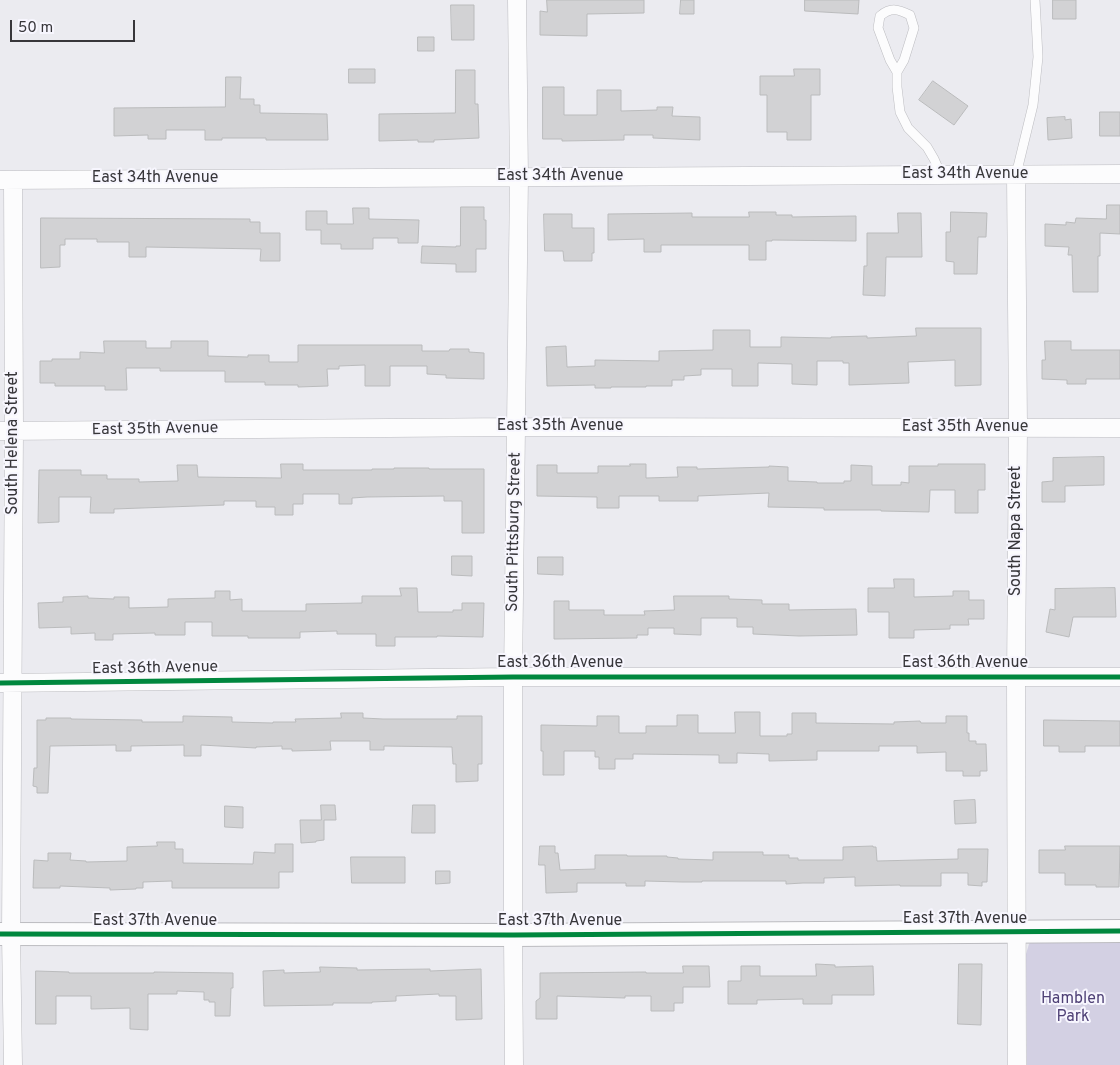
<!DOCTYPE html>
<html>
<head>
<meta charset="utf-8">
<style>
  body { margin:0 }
  #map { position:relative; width:1120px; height:1065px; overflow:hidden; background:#ebebf0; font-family:Overpass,sans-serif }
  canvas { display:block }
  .scale { position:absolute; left:10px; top:20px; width:125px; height:22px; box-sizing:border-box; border:2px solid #37363a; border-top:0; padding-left:6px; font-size:15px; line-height:18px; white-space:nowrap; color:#37363a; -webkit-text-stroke:4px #f7f6fe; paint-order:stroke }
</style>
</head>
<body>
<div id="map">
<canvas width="1120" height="1065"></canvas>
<div class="scale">50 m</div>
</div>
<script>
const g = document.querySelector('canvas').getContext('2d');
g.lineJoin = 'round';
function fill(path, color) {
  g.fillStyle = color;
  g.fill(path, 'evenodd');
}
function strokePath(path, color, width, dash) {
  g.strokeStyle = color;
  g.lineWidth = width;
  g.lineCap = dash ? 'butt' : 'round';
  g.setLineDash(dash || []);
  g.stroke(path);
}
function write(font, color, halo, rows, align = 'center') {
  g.font = font + ' Overpass,sans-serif';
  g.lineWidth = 4;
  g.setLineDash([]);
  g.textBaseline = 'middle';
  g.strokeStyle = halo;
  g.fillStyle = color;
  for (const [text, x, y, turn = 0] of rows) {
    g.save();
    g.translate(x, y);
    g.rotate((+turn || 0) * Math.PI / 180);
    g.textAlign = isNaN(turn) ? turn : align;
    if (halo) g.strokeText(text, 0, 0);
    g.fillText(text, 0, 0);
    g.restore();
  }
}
fill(new Path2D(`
  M1120,940v125h-93l-1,-111 3,-10 3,-3z`), '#d3d0e3');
const building = new Path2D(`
  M547,0h97v13l-57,1v22l-47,-1v-24l7,1z
  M681,0h13v14h-14z
  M805,0h54l-1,14 -53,-3z
  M1053,0h23v19h-23z
  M451,5h23v35h-22z
  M418,37h16v14h-16z
  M349,69h26v14h-26z
  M794,69h26v26h-9v45h-24v-8h-20v-37h-7v-19h34z
  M456,70h19v34h3l1,34 -45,2v2h-16v-2l-39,1v-27l76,-1z
  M226,77h15l-1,22h14v6h6v8l67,1 1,26h-62v-2h-44v2h-17v-10h-39v9h-18v-4l-34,1v-28l111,-1z
  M933,81l35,25 -14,19 -35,-25z
  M543,87h21v28h33v-25h24v21l36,-1v-3h16l-1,9 28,1v23l-47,-2v-3h-29v5l-62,1v-2h-19z
  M1100,112h20v24h-20z
  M1065,117v3l6,-1 1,19 -24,2 -1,-22z
  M1107,205h13v29l-20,-1v23h-2v36h-25l-1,-37h-4l1,-8 -24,-1v-22l21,1v-3l9,1 1,-5 30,1z
  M461,207h23v13h2v29h-10v23h-20v-8l-35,-1 1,-17 34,1v-1h4z
  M353,208h16v11l50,1 -1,23h-20v-5h-25v11h-32v-5h-20v-14h-15v-19h21v13h26z
  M749,212h27v3h16v2l64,-1v25l-84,-1v1h-6v19h-17v-15h-88v7h-17v-13l-36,1v-26l84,-1v4h57z
  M951,212l36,1 -1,24h-8l-1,37h-23v-12l-8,-1v-29h4z
  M898,213h23l1,44h-36l-1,39 -22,-1 1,-29h3v-33h31z
  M544,214h28v14h22v25h-2v8h-28l-1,-10h-18z
  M41,218l209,1v3h10v11h20v28h-20l1,-12 -115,-2v10h-17v-15h-32v-3h-32v6h-5v22l-19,1z
  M916,328h65v57l-26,1v-26l-47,2 1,21 -60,2v-22h-6v-2h-26v24l-25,-1v-20l-34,-1v23h-26v-17h-31v6l-17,1v4h-12v6h-26v1h-35v1h-16v-3l-48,1 -1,-39 20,-1 1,21 28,-1v-6l64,1v-10l54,-1v-20h37v17h31v-10l50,1v-1l36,-1v2l49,-2z
  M104,341h42v7h25v-7h37v15l40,1v-2h21v7h29v-17h124v6h27l1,-2h19v3l15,1v26l-38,-1v-3l-19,-1v-8h-37v20h-25v-21l-26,1v3h-12l1,17 -30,1v-2h-33v-3h-40v-11h-65v-3h-34l1,22h-22v-4h-50v-3h-15v-22h12v-2h28v-7l24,1z
  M1045,341h26v9h49v29h-34v5h-19v-4l-25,-1v-19h3z
  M1104,457v28l-39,1v16h-23v-20l11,-1v-23z
  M281,464h22v6h69v-1h22v-1h35v1h55v64h-22v-32h-18v-5l-77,1 -15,1v6h-13v-10h-36v10h-10v11h-18v-8h-19v-6h-32v4l-110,4v4h-24l1,-16h-32v25l-21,1 1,-53h42v5h26v4h32v3l39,-1 -1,-16h20l1,12 83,1z
  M630,464h16v14l32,-1 -1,-10h20v2l72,-2v-1l19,1v14l29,1v1h27v-2h7v-16l21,1v19h29v-3l8,1v-17h29v-2h47v26h-7v23h-23v-23h-25l-1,22 -48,-1v-1h-57v-2l-56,-1 1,-14 -71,3v5h-39v-5h-40v12h-22v-11l-60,-1v-31h20v8h41v-7h32z
  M452,556h20v20l-20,-1z
  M538,557h25v18l-25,-1z
  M894,579h20v18l39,-1v-5h16v9h15v19h-16l1,6h-19v4l-36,1v8h-25v-26h-21v-24h26z
  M400,588h17l1,24h35v-2h9v-7h22l-1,34 -46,-1v1h-42v9h-19v-12h-39v-3l-37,1v6h-52v-2h-36v-14h-27v13h-30v-2l-42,1v6h-18v-7l-24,1v-7l-32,1 -1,-25 25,-1v-5l25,-1v2l26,1v-2h15v11l39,-1v-8l47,-1v-7h15v9l12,-1v12h64v-7l56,-1v-7h39z
  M1115,588l1,29h-43l-4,20 -23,-5 4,-23 5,1v-21z
  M674,596h55v3l33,1v4h27v6l67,-1 1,26 -58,1 -46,-2v-7h-16v-9h-36v17l-27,-1v-6h-26v7h-11v3l-83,1v-38h15v9h35v5h41l-1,-4 30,-1z
  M735,712h25v24h27v-2h5v-21h24v10l78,1v-2l26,-1 1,2h25v-7h21v17h2v8h7v3h10l1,27h-7v5h-17v-5h-17v-19l-29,1v-7h-38v5h-62v9l-48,1v-7l-32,-1v10h-18v-8l-86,-1v5h-18v10h-16v-12h-4v-6h-31v24h-21v-24h-2v-26l56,1v-10h22v17h27v-7h31v-11h21v18h37z
  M341,713h22v5l20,1h74v-3h25v48h-4v17l-22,1v-18h-3l-1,-17 -68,-1v4h-14v-9h-40l1,9 -39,1v-2h-10v-3l-26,1v1l-55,-3v11h-17v-11l-53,1v5h-15v-6l-66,1 -2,47h-11v-6l-4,-1 1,-18h3v-48h9v-2h25v1l71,1v2h41v-6l49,1v5l41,1v-1h23l-1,-3 46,-1z
  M1044,720l76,1v25h-35v6h-26v-6h-15z
  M975,800l1,23 -21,1 -1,-23z
  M321,805h14l1,15h-12v20l-8,1v1l-15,1 -1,-23h21z
  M413,805h22v28h-23z
  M225,806l18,1v21l-18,-1z
  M157,842h18v7h8v14l70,1 1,-12 21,1v-9h18v28h-14v16h-107v-7l-29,1v6h-7v1l-26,1v-2l-50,-2v2h-27l1,-28 14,1v-8h23l-1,7 16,1v1l41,-1v-14l30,-1z
  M540,846h15v7h3l2,17 35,-1v-14h32v1h40v1l11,1v1l35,1v-8h50v3h26v3h9v2h45v-13l30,-1v1h3l1,14 81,-2v-10h30l-1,33h-5v4l-14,-1v-12h-27v13h-41v-1l-45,1v-9l-31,1v5h-21l-17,1v-3h-84v1h-20l-37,-1v5h-19v-3h-49v9l-31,1 -1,-28h-6z
  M1065,846h55l-1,41h-23v-2h-31v-12h-26v-23h26z
  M351,857h54v26h-53z
  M436,871h14v12l-14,1z
  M816,964l19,1v2l38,-1 1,29h-42v9h-29v-5l-46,1v4h-29v-23h13v-15h19v10h56z
  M959,964h23l-1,61 -23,-1z
  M683,966h26l1,21h-27v16h-9v8h-23v-15h-26v2l-68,-2v23h-21v-18l4,-3v-25l106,-1v1h37z
  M320,967l37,1v2l73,-1v2l51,-2 1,50 -26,1v-24h-17v-2l-43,2v5l-24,1v1h-39v2l-69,1 -1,-35 21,-1v3l36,-1z
  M36,971l33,1v1h85v-1l79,1v15h-2l-1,28h-15v-14h-6v-2h-5v-8l-27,-1v3h-29v36l-18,-1v-21l-39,1v-13h-35v28h-20z`);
fill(building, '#d2d2d4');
strokePath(building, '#babbbc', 1);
const service = new Path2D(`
  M897,72l-7,-12 -12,-32 2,-12c11,-9 18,-7 30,-1l4,13 -10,32 -7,12v15l3,25 8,16 19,19 7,12 7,16
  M1016,175l17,-70 5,-48 -3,-57`);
const minor = new Path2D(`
  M1016,175l2,253 -2,249 1,388
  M0,180l1120,-6
  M0,431l516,-4 604,1
  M0,683l513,-6h607
  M13,1065l-2,-131 3,-503 -1,-251
  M514,1065l-1,-130v-258l6,-500 -2,-177`);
const tertiary = new Path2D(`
  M0,934l513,1 607,-4`);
strokePath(service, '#bcbcc0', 10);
strokePath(minor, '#bcbcc0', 19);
strokePath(tertiary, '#bcbcc0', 24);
strokePath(service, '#fcfcfd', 9);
strokePath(minor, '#fcfcfd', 18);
strokePath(tertiary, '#fcfcfd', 22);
strokePath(new Path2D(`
  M0,683l513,-6h607
  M0,934l513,1 607,-4`), '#00873e', 5);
write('16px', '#37363a', '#f7f6fe', [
  ["East 34th Avenue",965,175],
  ["East 34th Avenue",560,177],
  ["East 34th Avenue",155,179],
  ["East 35th Avenue",560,427],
  ["East 35th Avenue",965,428],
  ["East 35th Avenue",155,430,-1],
  ["South Helena Street",14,443,-90],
  ["South Napa Street",1017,531,-90],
  ["South Pittsburg Street",515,532,-89],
  ["East 36th Avenue",560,664],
  ["East 36th Avenue",965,664],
  ["East 36th Avenue",155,669,-1],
  ["East 37th Avenue",965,920],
  ["East 37th Avenue",155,922],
  ["East 37th Avenue",560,922]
]);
write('16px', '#4f4176', '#f7f6fe', [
  ["Hamblen",1073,1000],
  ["Park",1073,1018]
]);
</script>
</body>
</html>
